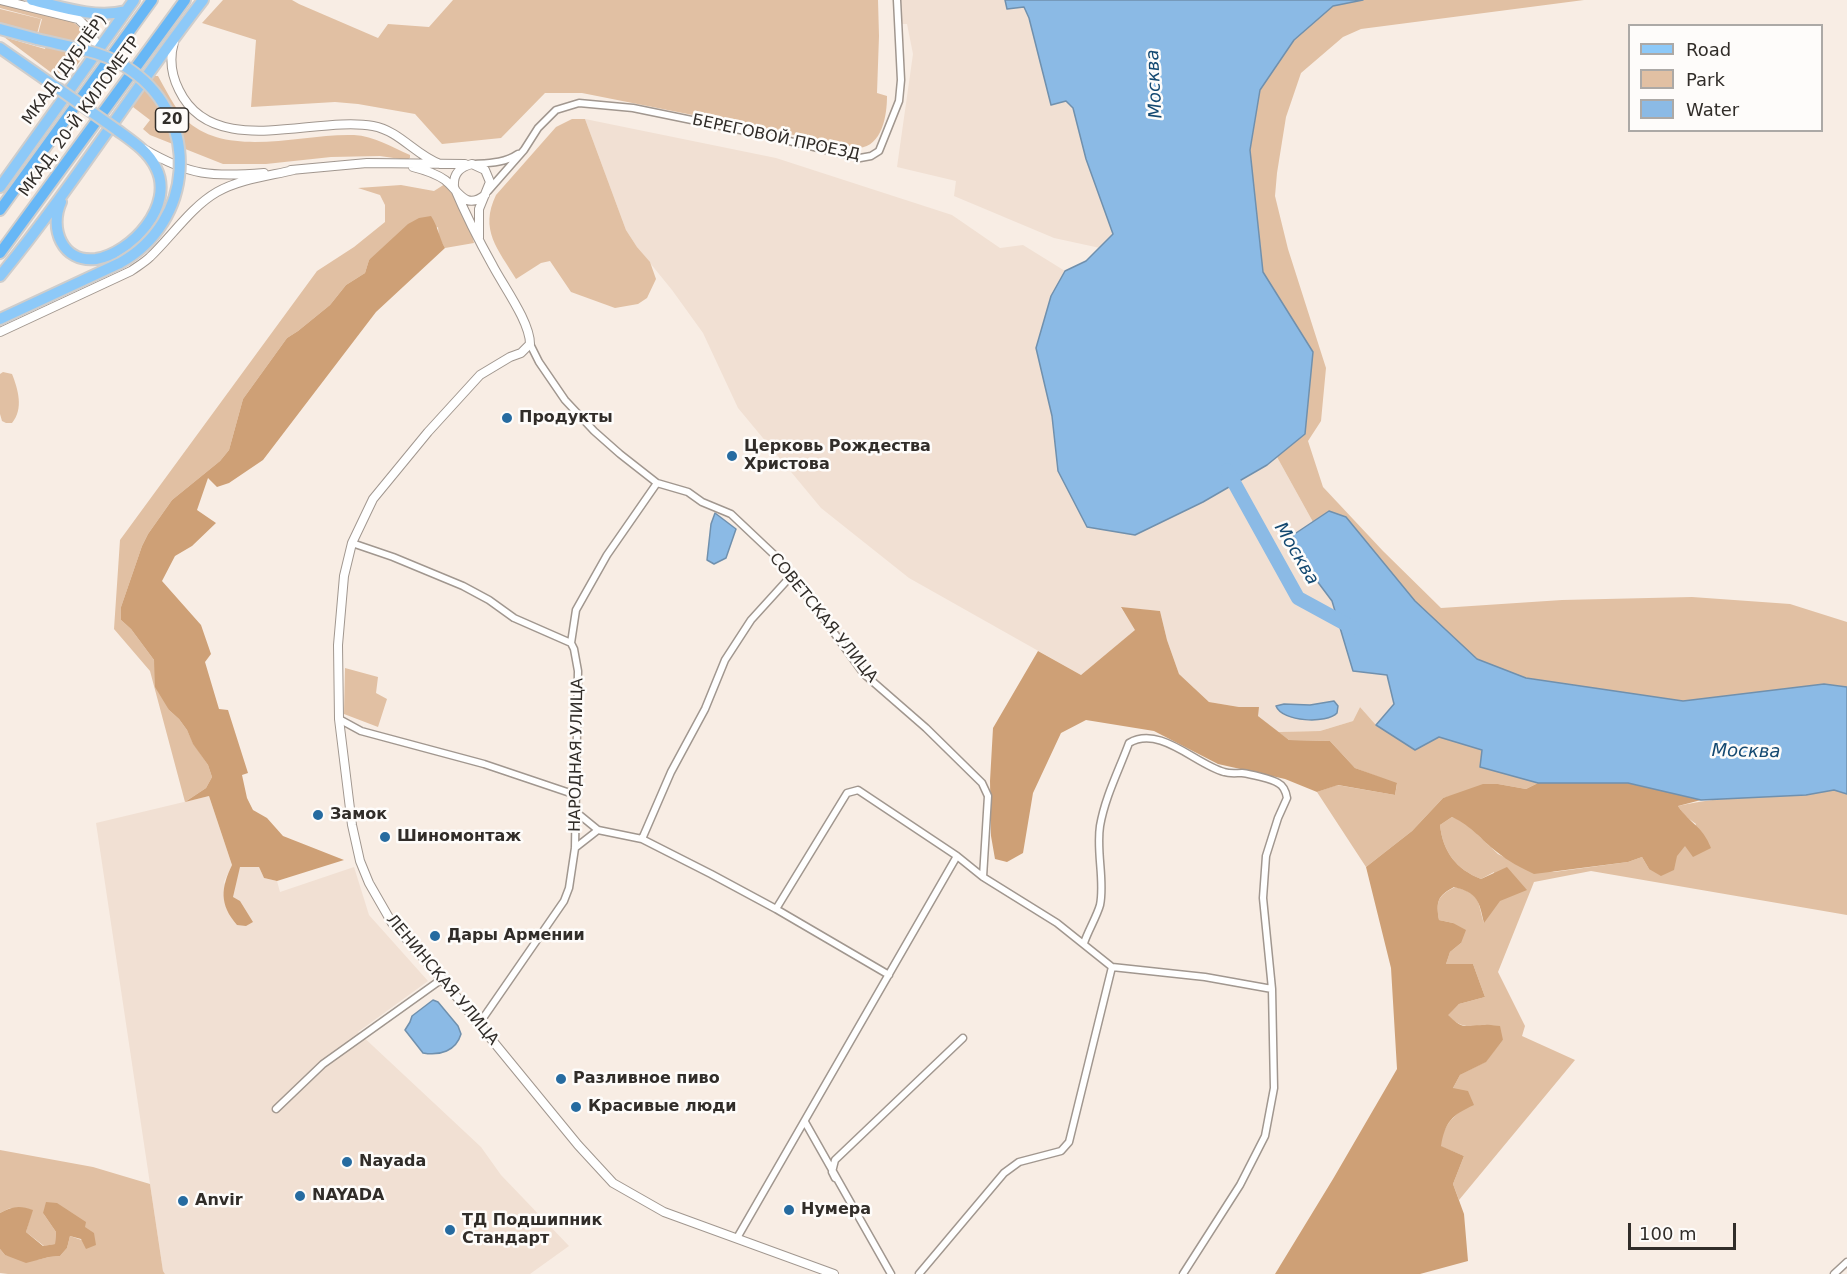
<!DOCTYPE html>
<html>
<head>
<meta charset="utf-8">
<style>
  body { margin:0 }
  #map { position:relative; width:1847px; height:1274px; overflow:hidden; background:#f8ede4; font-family:"DejaVu Sans",sans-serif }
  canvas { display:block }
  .legend { position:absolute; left:1628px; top:24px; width:195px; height:108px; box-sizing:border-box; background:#fefcfa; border:2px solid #aca9a6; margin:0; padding:8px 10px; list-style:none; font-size:18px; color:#312d29 }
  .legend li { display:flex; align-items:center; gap:12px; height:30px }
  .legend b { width:30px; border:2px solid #aca9a6 }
  .scale { position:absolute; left:1628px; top:1223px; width:108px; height:27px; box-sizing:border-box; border:3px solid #312d29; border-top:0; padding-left:8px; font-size:18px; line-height:21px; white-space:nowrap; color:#312d29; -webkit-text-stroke:4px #fefcfa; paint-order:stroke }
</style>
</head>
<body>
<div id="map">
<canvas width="1847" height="1274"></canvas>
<ul class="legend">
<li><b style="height:8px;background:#8dc9f8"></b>Road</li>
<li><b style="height:16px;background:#e1c0a3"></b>Park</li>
<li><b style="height:16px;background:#8bbae5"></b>Water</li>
</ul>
<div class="scale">100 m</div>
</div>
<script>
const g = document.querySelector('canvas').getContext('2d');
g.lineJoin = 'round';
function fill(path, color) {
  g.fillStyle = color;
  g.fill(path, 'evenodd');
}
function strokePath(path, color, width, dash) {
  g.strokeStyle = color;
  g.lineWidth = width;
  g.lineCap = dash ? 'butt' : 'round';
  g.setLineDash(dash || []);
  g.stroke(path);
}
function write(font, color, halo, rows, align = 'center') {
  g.font = font + ' "DejaVu Sans",sans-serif';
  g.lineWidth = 5;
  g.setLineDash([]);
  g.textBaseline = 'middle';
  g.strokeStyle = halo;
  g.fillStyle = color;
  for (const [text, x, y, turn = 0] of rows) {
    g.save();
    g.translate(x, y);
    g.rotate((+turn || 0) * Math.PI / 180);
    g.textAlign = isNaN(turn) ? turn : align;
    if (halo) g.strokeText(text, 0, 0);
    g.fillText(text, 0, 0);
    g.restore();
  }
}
fill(new Path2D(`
  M899,0h106l3,9 16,-2 5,11 22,87 15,-4 7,7 13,51 27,76 -13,13 -46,-10 -100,-42 2,-15 -59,-14 16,-113 -6,-30h-5z
  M585,119l191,39 176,57 48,33 23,-3 42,26 -14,25 1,120 6,55 209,-6 10,-8 36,65 -19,13 2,18 36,47 21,71 34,4 7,29 -18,21 -16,-18 -7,14 -33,10 -42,1 -20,-16v-9h-19l-30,-5 -30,-28 -12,-34 -7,-29 -39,-3 15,22 -55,45 -172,-97 -88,-70 -83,-100 -35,-75 -31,-43 -35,-43 -11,-17z
  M209,796l23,69 -8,17 8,15 7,-30h20l5,11 13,3 3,11 74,-25 15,48 59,66 -70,51 123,115 20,28 68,71 -39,28h-365l-2,-3 -67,-448z`), '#f1e0d3');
fill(new Path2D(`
  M223,0h69l7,4 79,34 10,-14 41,3 24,-27h425l1,36 -2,57 10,3c0,20 -5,50 -28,52l-277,-55h-37l-44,45 -59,6 -27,-30 -57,-10 -23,-2 -84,5 5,-67 -54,-17z
  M1363,0h221l-223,29 -18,8 -42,36 -15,44 -9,56 -2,23 13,53 38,119 -5,53 -13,20 15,46 60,64 58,57 121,-8 130,-3 98,7 57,18v65l-23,-3 -141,17 -157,-23 -49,-19 -62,-58 -86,-90 -16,11 -36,-65 28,-23 7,-82 -49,-80 -13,-122 10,-60 34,-50 39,-34z
  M0,3c17,4 66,12 77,22 8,7 12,20 7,30 -3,5 -7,10 -11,15l-20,4 -49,-37 41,12 3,-13 -10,-2 4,-15 -42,-11z
  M0,9l41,10 -4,15 -37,-10z
  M155,76h3c8,14 16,31 27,43 42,41 117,14 169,16 20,1 38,12 56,20v3l-3,2 -27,-4 -49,1 -65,7h-43l-73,-29 -7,-6 7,-9 -17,-13 -7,7 26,-37z
  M572,119h13l41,111 11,17 13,15 6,17 -9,19 -9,6 -23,4 -44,-16 -21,-31 -9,2 -25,16c-18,-30 -37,-49 -20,-84l60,-68z
  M445,184c15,18 24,36 29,59l-29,5 -6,-11 -1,-10 -69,33 -4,13 -19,12 -16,20 -32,26 -11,7 -44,61 -14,51 -9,11 -48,39 -24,34 -6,12 -21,61v13l10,9 23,31 15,50 10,9 8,11 6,13 15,22 4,12 -6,11 -21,14 -35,-131 -36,-42 6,-89 197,-269 37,-24 31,-25v-17l-5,-10 -22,-7 43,-3 33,6z
  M3,372l9,2c6,15 12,35 0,49h-6l-4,-2 -2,-7v-40z
  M345,668l33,9 -2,16 11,6 -9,28 -34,-13z
  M1360,707l16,18 39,25 24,-13 44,13 -3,17 58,16 -12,6 -28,-5 -55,14 -31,33 -46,36 -49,-75 20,-7 58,10 2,-11 -42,-16 -25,-27 -41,-1 -11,-8 42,-1 33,-10z
  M1834,790l13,4v121l-256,-44 -57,11 -36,90 27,54 -3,10 53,24 -116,140 -6,-16 11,-28 -24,-10c3,-17 8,-25 22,-36l-9,-22 7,-13 25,-13 18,-22 -18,-15c-17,3 -26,2 -38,-10l12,-11 26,-7 -12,-33h-27l4,-12 11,-9 -8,-20 -14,-3c-3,-18 -2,-24 16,-33 26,7 22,13 29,36l10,-51 -13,7c-25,-10 -38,-27 -41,-54l12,-8 13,6 33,31 12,6 44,12 74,-10 14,-5 7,12c31,-15 32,-14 47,-45l-11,-8 -7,-10c51,-12 104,-8 156,-16z
  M0,1150l93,17 57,17 13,87 2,3h-157l-8,-1v-24l5,6 32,5 12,-3 11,-1 7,-8 3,-12 26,9 -53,-32 13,19 -1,12 -11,2 -18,-14 6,-22 -22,-2 -10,5z`), '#e1c0a3');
fill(new Path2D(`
  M431,216c7,11 8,21 14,32l-69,64 -113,148 -34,23 -12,4 -9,-9 -11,32 19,13 -24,23 -17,10 -13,25 39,44 10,29 -6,8 14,47 9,1 20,63 -6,2 5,23 6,12 14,8 16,18 61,24 -67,21 -13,-3 -5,-11h-19l-7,30 7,4 13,21 -7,4 -9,-1c-18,-21 -16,-37 -5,-60l-23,-69 -24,6 21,-14 6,-11 -4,-12 -15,-21 -6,-14 -8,-11 -10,-9 -14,-23 -1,-27 -23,-31 -10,-9v-13l21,-61 6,-12 24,-34 48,-39 9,-11 14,-51 44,-61 11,-7 32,-26 16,-20 19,-12 4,-13 39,-36 11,-6z
  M1121,607l39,4 7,29 12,34 30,28 30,5h20l-1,9 31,24 41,1 25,27 42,15 -2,12 -57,-10 -21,7 -32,-13 -67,-15 -64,-33 -68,-11 -25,13 -28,60 -10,60 -16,9 -12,-3 -4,-23 -1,-55 3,-53 45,-77 43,24 54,-45z
  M1538,783h90l73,17 -23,6c12,18 24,19 33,42l-18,9 -8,-11 -8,10 -3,14 -13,6 -12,-7 -7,-12 -14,5 -94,12c-13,-6 -26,-13 -37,-22 -17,-13 -24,-25 -45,-35l-12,8c3,27 16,44 41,54l26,-12 20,23 -27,11 -16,22c-5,-22 -6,-30 -30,-36 -17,9 -18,15 -15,33l14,3 13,7 -5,13 -11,9 -4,12h27l12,33 -26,7 -11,11c16,16 17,10 37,10 5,-1 10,1 15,1l3,14 -17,22 -26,13 -7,13 15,3 6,14c-22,10 -29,17 -33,41l23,10 -11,28 11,30 4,47 -48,13h-145l58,-95 64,-110 -6,-101 -25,-101 46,-36 31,-33 40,-14h15l28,5z
  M46,1202l11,1 29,19 -1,5 9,6 2,12 -10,4 -5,-10 -11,-3 -3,12 -7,8 -11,1 -23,6 -21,-8 -5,-6v-36c12,-7 20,-8 33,-3l-7,22 17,14 12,-2 1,-12 -13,-19z`), '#cea076');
const water = new Path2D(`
  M1005,0h358l-30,6 -39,34 -34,50 -10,60 13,122 50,80 -8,82 -38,31 -64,37 -68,33 -48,-8 -29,-56 -6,-55 -16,-68 15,-52 14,-25 21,-10 27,-27 -27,-75 -13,-51 -7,-7 -15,4 -22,-87 -5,-11 -17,2z
  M1329,511l17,6 69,84 62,58 49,19 157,23 141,-17 23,3v107l-13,-4 -28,5 -105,5 -73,-17h-90l-58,-16 2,-17 -43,-13 -24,13 -39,-25 18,-21 -7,-29 -34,-4 -21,-70 -36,-48 -3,-18z
  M715,513l21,16 -10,29 -12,6 -7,-4 4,-36z
  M1334,701l4,5 -1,7c-10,11 -55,9 -61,-7l8,-2 26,1z
  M433,1000l5,2 20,24 3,8c-5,17 -21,22 -38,19l-18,-23 5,-8 2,-6z`);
fill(water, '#8bbae5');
strokePath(water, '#7090ad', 1.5);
strokePath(new Path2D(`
  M1227,470l71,128 55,30`), '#8bbae5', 14);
const minor = new Path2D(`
  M473,164c16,-1 32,-1 45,-10
  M488,191l36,-41 14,-22 18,-18 23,-7 54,5 127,26 100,24 11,-2 8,-5 20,-50 2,-21 -4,-80
  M530,344l9,18 26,38 29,31 26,23 37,29 31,9 14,10 29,12 53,50 80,110 62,54 56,55 6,13 -5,81 74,46 55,44 93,10 67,12
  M352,543l41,14 70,29 26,14 25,18 57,25
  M339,719l22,12 123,33 92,31
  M576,812l22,18 44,9 69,35 65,35 113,66
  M642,839l29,-67 34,-63 20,-49 26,-40 40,-44
  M575,848l23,-18
  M776,909l71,-116 11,-3 99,66 26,21
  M1084,943c4,-12 13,-27 16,-38 5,-24 -4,-53 0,-79 5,-29 19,-56 29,-83 31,-18 66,21 95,29 6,2 12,1 18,1 8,1 30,6 36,10 6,3 8,9 9,15l-9,20 -12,38 -3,42 9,91 2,99 -9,48 -25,49 -57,89
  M479,1024l85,-123 5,-13 6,-40 3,-177 -4,-22 -3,-6 5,-33 31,-55 50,-72
  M276,1109l47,-45 119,-85
  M805,1122l86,152
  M835,1178l-3,-6 3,-12 128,-122
  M737,1238l220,-382
  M919,1274l85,-101 15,-11 42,-11 8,-9 43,-175
  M1834,1274l13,-12`);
const tertiary = new Path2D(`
  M1,0l77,19c11,9 17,18 20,32
  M174,42c-5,17 -3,32 5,48 34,71 136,25 194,36 27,5 42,29 67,38
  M144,149c46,27 68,28 120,24
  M413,167c12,3 22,6 32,13 13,10 20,31 40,15
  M291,170l76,-7 98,1
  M479,238v-29l11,-27 -5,-12 -13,-6c-12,3 -19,9 -18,23 11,26 25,54 39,79 11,21 37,56 37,78l-9,9 -11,4 -30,18 -52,57 -55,67 -21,44 -8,33 -6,69 1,74 13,106 8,36 9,22 23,40 50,56 136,166 35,38 51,29 170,62
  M0,332l131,-61c7,-5 14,-9 19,-14 22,-21 41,-50 67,-65 23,-13 52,-16 77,-22`);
const primary = new Path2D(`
  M32,0c29,7 64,19 94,11
  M0,29l37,10
  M0,48l56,39
  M0,187l134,-187
  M61,202c-12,26 1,61 35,57 36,-6 79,-54 60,-91 -8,-17 -24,-27 -39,-38
  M0,276c72,-88 133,-186 203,-276
  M0,319l120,-56`);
const trunk = new Path2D(`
  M0,210l152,-210
  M0,253l185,-253`);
strokePath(minor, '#a1978f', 9);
strokePath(tertiary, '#a1978f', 10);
strokePath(primary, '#cecdcc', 14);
strokePath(trunk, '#cecdcc', 14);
strokePath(minor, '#fff', 6);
strokePath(tertiary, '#fff', 8);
strokePath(primary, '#8dc9f8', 10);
strokePath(trunk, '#67b7f6', 10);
const primaryBridge = new Path2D(`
  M37,39c32,8 68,12 95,32 69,49 62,151 -12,192
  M56,87l61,43`);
strokePath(primaryBridge, '#cecdcc', 14, []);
strokePath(primaryBridge, '#8dc9f8', 10);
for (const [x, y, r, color] of [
  [507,418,6,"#266ba0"],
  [732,456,6,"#266ba0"],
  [318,815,6,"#266ba0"],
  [385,837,6,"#266ba0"],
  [435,936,6,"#266ba0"],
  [561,1079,6,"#266ba0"],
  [576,1107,6,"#266ba0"],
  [347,1162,6,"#266ba0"],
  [300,1196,6,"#266ba0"],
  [183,1201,6,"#266ba0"],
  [789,1210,6,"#266ba0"],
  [450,1230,6,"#266ba0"]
]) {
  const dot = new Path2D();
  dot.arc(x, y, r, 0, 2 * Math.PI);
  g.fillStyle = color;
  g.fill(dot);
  strokePath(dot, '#fefcfa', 2);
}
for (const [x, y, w] of [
  [172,120,33]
]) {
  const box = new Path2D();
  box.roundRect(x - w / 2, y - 12, w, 24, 4.5);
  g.fillStyle = '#fefcfa';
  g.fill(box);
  strokePath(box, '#312d29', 1.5);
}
write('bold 15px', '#312d29', null, [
  ["20",172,120]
]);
write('16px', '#312d29', '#fefcfa', [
  ["МКАД (ДУБЛЁР)",65,70,-54],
  ["МКАД, 20-Й КИЛОМЕТР",80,117,-54],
  ["БЕРЕГОВОЙ ПРОЕЗД",776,138,12],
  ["СОВЕТСКАЯ УЛИЦА",823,618,51],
  ["НАРОДНАЯ УЛИЦА",577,755,-89],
  ["ЛЕНИНСКАЯ УЛИЦА",442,980,50]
]);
write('bold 16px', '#312d29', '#fefcfa', [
  ["Продукты",519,418],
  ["Церковь Рождества",744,447],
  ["Христова",744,465],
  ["Замок",330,815],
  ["Шиномонтаж",397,837],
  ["Дары Армении",447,936],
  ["Разливное пиво",573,1079],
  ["Красивые люди",588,1107],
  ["Nayada",359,1162],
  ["NAYADA",312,1196],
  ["Anvir",195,1201],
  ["Нумера",801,1210],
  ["ТД Подшипник",462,1221],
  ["Стандарт",462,1239]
], 'left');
write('italic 18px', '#144971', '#fefcfa', [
  ["Москва",1155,84,-93],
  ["Москва",1296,554,59],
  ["Москва",1746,752,1]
]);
</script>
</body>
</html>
